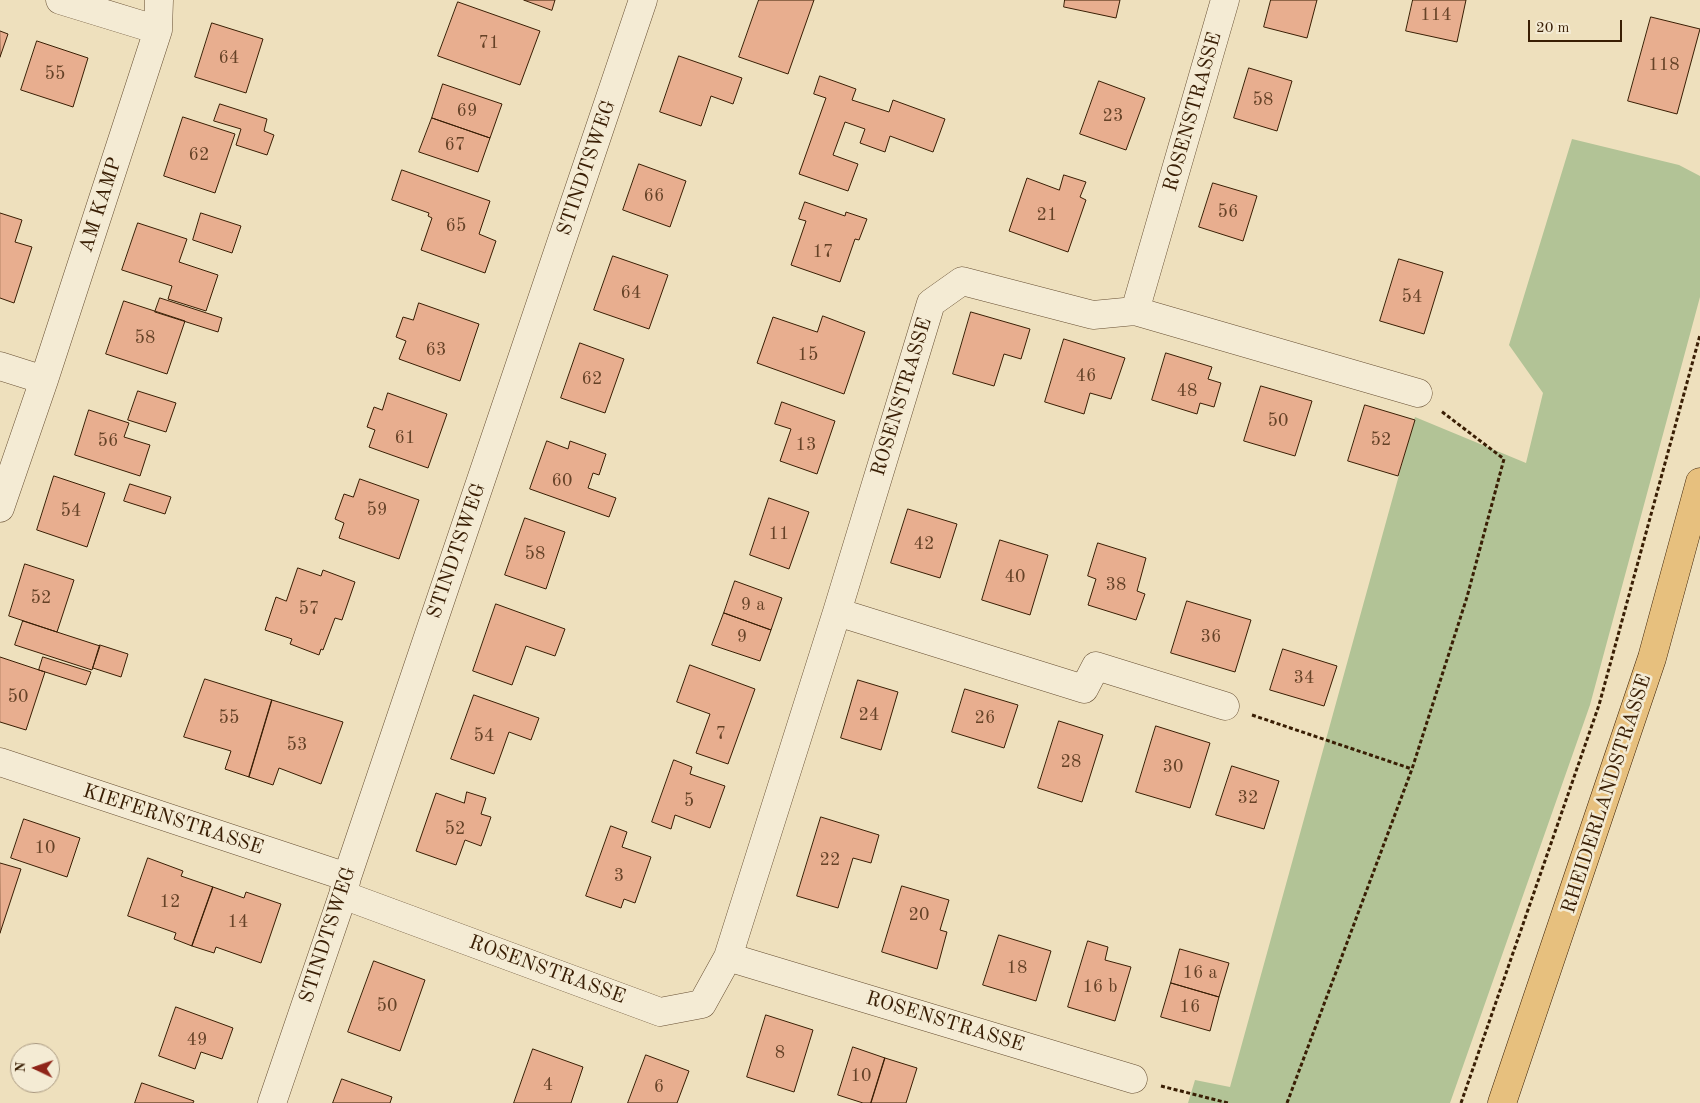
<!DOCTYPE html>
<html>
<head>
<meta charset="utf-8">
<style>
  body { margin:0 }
  #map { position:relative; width:1700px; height:1103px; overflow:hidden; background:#eee0bd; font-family:"Old Standard TT",serif }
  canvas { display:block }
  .north { position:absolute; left:10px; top:1043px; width:50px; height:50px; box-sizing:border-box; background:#f4ebd4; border:1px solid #a99981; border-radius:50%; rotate:273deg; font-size:14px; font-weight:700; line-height:20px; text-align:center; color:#391e04 }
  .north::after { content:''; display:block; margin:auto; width:18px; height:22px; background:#8f2418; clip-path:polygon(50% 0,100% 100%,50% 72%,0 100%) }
  .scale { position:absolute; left:1528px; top:20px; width:94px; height:22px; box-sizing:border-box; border:2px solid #391e04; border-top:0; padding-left:6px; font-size:15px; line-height:18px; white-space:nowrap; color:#391e04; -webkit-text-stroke:4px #f4ebd4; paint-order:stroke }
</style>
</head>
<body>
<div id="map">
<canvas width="1700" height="1103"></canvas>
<div class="north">N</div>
<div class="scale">20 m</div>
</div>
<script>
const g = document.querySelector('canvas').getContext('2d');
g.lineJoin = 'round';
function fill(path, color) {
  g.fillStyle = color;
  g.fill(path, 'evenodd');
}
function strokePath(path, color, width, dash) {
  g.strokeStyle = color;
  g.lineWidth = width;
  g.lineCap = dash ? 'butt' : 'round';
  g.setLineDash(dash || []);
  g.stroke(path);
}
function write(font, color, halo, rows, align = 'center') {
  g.font = font + ' "Old Standard TT",serif';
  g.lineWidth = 5;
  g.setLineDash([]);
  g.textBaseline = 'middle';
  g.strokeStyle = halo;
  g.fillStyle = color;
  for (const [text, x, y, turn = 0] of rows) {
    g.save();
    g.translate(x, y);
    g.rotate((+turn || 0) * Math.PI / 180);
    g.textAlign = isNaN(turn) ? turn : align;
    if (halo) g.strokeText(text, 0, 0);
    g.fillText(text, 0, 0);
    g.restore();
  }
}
fill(new Path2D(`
  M1572,139l107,26 21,11v121l-110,408 -140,398h-262l7,-23 35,7 185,-670 111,46 17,-70 -34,-48z`), '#b2c396');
const building = new Path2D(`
  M524,0h31l-3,10z
  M759,0h55l-26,74 -49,-17z
  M1065,0h55l-4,18 -52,-11z
  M1271,0h46l-10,38 -43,-11z
  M1413,0h53l-9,42 -51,-11z
  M458,2l82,29 -20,54 -82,-29z
  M1651,17l49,12 -23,85 -49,-13z
  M212,23l51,16 -17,54 -51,-16z
  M0,31l8,3 -8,23z
  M37,41l51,17 -15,49 -52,-17z
  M679,56l63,22 -9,26 -22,-8 -10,30 -41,-14z
  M1249,68l43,13 -15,50 -43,-13z
  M820,76l36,13 -4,11 37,12 4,-12 52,19 -12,33 -43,-16 -5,16 -25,-9 5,-14 -20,-7 -12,33 25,9 -10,27 -49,-17 27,-76 -12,-4z
  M1099,81l46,17 -19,52 -46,-16z
  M443,84l59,20 -12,34 -58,-20z
  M220,104l47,15 -3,12 10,4 -7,20 -31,-10 5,-16 -27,-8z
  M183,117l52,17 -20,59 -51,-17z
  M432,118l58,20 -12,34 -59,-20z
  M639,164l47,17 -16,46 -47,-17z
  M402,170l88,31 -11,33 17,7 -11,32 -64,-23 11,-32 -4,-2 1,-3 -37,-13z
  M1064,175l22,7 -6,15 6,3 -18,52 -59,-21 18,-53 32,12z
  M1213,183l44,13 -14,45 -44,-14z
  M805,202l40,14 1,-4 21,7 -8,21 -4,-1 -15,43 -49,-17 15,-44 -7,-2z
  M0,213l22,7 -7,22 17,5 -18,56 -14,-5z
  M201,213l40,13 -9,27 -39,-13z
  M138,223l49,16 -8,23 39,13 -12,36 -38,-12 4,-13 -50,-16z
  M613,256l55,19 -19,54 -55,-19z
  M1399,259l44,13 -19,62 -44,-13z
  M160,298l62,20 -4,14 -63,-20z
  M124,301l61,20 -18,53 -61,-20z
  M419,303l60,21 -19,57 -61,-22 7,-18 -10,-4 7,-20 10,3z
  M971,312l59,17 -9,30 -17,-5 -10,32 -41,-12z
  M823,316l42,16 -21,62 -87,-31 16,-46 44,15z
  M1064,339l61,19 -14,41 -21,-6 -6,21 -39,-12z
  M580,343l44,16 -19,54 -44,-15z
  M1166,353l46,14 -4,12 13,4 -7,24 -14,-4 -3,11 -45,-14z
  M1261,386l51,15 -17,55 -51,-15z
  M138,391l38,12 -10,29 -38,-12z
  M388,393l59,21 -19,54 -59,-21 6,-17 -8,-3 7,-20 8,3z
  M782,402l53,19 -18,53 -37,-13 11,-32 -16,-5z
  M1365,405l50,15 -17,56 -50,-15z
  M89,410l40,13 -5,14 26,8 -10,31 -65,-21z
  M547,441l21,8 2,-8 36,13 -7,21 -6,-2 -5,15 28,10 -7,19 -79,-28z
  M54,476l51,17 -18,54 -50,-17z
  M360,479l59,21 -20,59 -60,-21 5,-15 -9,-4 9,-25 9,3z
  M130,484l41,13 -6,17 -41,-13z
  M769,498l40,14 -20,57 -39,-14z
  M908,509l49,15 -17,54 -49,-15z
  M525,518l40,14 -19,57 -41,-14z
  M1000,540l48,15 -18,60 -48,-15z
  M1098,543l48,15 -9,33 8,3 -9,26 -48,-15 8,-26 -8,-3z
  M25,564l49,16 -17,52 -48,-16z
  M298,568l23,8 2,-6 32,12 -13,38 -7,-2 -12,32 -2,-1 -2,6 -29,-11 2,-5 -27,-9 11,-33 10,4z
  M735,581l47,17 -11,32 -47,-17z
  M1187,601l64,19 -16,52 -64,-19z
  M496,604l69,25 -10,27 -29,-10 -14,39 -39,-14z
  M724,613l47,17 -11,31 -48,-16z
  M23,621l77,25 -8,24 -77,-25z
  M100,645l28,9 -7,23 -28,-9z
  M1283,649l54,17 -13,40 -54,-16z
  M0,657l45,15 -19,58 -26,-8z
  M43,657l48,15 -5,13 -47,-15z
  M690,665l65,24 -27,75 -32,-11 14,-39 -33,-12z
  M205,679l67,21 -23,77 -24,-8 6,-18 -47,-14z
  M858,680l40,12 -17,58 -40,-12z
  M965,689l53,16 -14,43 -52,-16z
  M474,695l65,23 -8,22 -22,-8 -15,42 -43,-15z
  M272,700l71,22 -22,62 -42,-16 -6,17 -24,-8z
  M1059,721l44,14 -21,67 -44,-14z
  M1156,726l54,17 -20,65 -54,-16z
  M674,760l18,7 -2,7 35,12 -15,42 -35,-13 -4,14 -19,-7z
  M1232,766l47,15 -15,48 -48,-14z
  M467,792l19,6 -5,16 10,3 -10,29 -16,-6 -9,25 -40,-14 20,-58 28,10z
  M821,817l58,18 -8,28 -18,-5 -15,50 -41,-12z
  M24,819l56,19 -13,39 -56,-19z
  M611,826l16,6 -5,15 29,10 -16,46 -11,-4 -3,9 -35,-12z
  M148,858l35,13 -2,5 32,11 -21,59 -18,-7 2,-6 -48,-17z
  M0,863l21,6 -21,64z
  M902,886l47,14 -9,30 7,2 -10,37 -55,-17z
  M213,887l31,11 2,-6 35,12 -20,59 -45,-16 -2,6 -22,-7z
  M999,935l52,16 -15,50 -53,-16z
  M1088,941l20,6 -3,13 26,7 -16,54 -47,-14z
  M1180,949l49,14 -10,34 -48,-14z
  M374,961l51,19 -25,71 -52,-19z
  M1171,983l48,14 -9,34 -49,-14z
  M176,1007l57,21 -11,31 -21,-7 -6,17 -36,-13z
  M766,1015l47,15 -19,62 -47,-15z
  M853,1047l32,11 -14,45h-8l-25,-8z
  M533,1049l50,18 -12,36h-57z
  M646,1055l43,16 -12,32h-49z
  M885,1058l32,10 -11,35h-35z
  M342,1079l50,18 -2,6h-57z
  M142,1083l52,18 -1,2h-58z`);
fill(building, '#e8ae8f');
strokePath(building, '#391e04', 1);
const minor = new Path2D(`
  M60,0l98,30
  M1135,311l283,82
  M0,366l44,14
  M0,508l44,-128 114,-350 1,-30
  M837,612l247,77 12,-23 129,40
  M0,762l347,115
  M343,895l317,117 42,-8 26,-47 109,-345 94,-309 31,-22 131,34 42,-4 90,-311
  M728,957l405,122
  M272,1103l71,-208 4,-18 296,-877`);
const major = new Path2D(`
  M1502,1103l150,-445 48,-176`);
strokePath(minor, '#664e32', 29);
strokePath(major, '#391e04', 29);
strokePath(new Path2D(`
  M1252,715l160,54
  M1161,1086l67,17
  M1287,1103l125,-334 55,-172 37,-138 -63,-48
  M1461,1103l138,-398 101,-370`), '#391e04', 3, [4, 2.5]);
strokePath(minor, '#f4ebd4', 28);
strokePath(major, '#e7c07e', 28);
write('18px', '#654227', null, [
  ["114",1436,15],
  ["71",489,43],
  ["64",229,58],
  ["118",1664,65],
  ["55",55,74],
  ["58",1263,100],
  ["69",467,111],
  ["23",1113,116],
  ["67",455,145],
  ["62",199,155],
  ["66",654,196],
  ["56",1228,212],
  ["21",1047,215],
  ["65",456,226],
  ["17",823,252],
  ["64",631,293],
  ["54",1412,297],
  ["58",145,338],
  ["63",436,350],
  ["15",808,355],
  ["46",1086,376],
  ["62",592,379],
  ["48",1187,391],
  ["50",1278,421],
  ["61",405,438],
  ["52",1381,440],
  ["56",108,441],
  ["13",806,445],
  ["60",562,481],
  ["59",377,510],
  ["54",71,511],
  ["11",779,534],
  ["42",924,544],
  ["58",535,554],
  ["40",1015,577],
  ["38",1116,585],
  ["52",41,598],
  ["9 a",753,605],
  ["57",309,609],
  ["9",742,637],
  ["36",1211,637],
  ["34",1304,678],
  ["50",18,697],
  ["24",869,715],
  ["55",229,718],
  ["26",985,718],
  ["7",721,734],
  ["54",484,736],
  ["53",297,745],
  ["28",1071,762],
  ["30",1173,767],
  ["32",1248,798],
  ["5",689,801],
  ["52",455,829],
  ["10",45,848],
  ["22",830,860],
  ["3",619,876],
  ["12",170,902],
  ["20",919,915],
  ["14",238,922],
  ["18",1017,968],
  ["16 a",1200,973],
  ["16 b",1100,987],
  ["50",387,1006],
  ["16",1190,1007],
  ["49",197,1040],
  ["8",780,1053],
  ["10",861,1076],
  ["4",548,1085],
  ["6",659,1087]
]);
write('20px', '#391e04', '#f4ebd4', [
  ["ROSENSTRASSE",1193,112,-74],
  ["STINDTSWEG",587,168,-71],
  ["AM KAMP",101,205,-72],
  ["ROSENSTRASSE",902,397,-73],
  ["STINDTSWEG",457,551,-71],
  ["RHEIDERLANDSTRASSE",1607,794,-72],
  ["KIEFERNSTRASSE",173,820,18],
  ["STINDTSWEG",328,935,-72],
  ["ROSENSTRASSE",547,970,20],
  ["ROSENSTRASSE",945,1022,17]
]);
</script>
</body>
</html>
